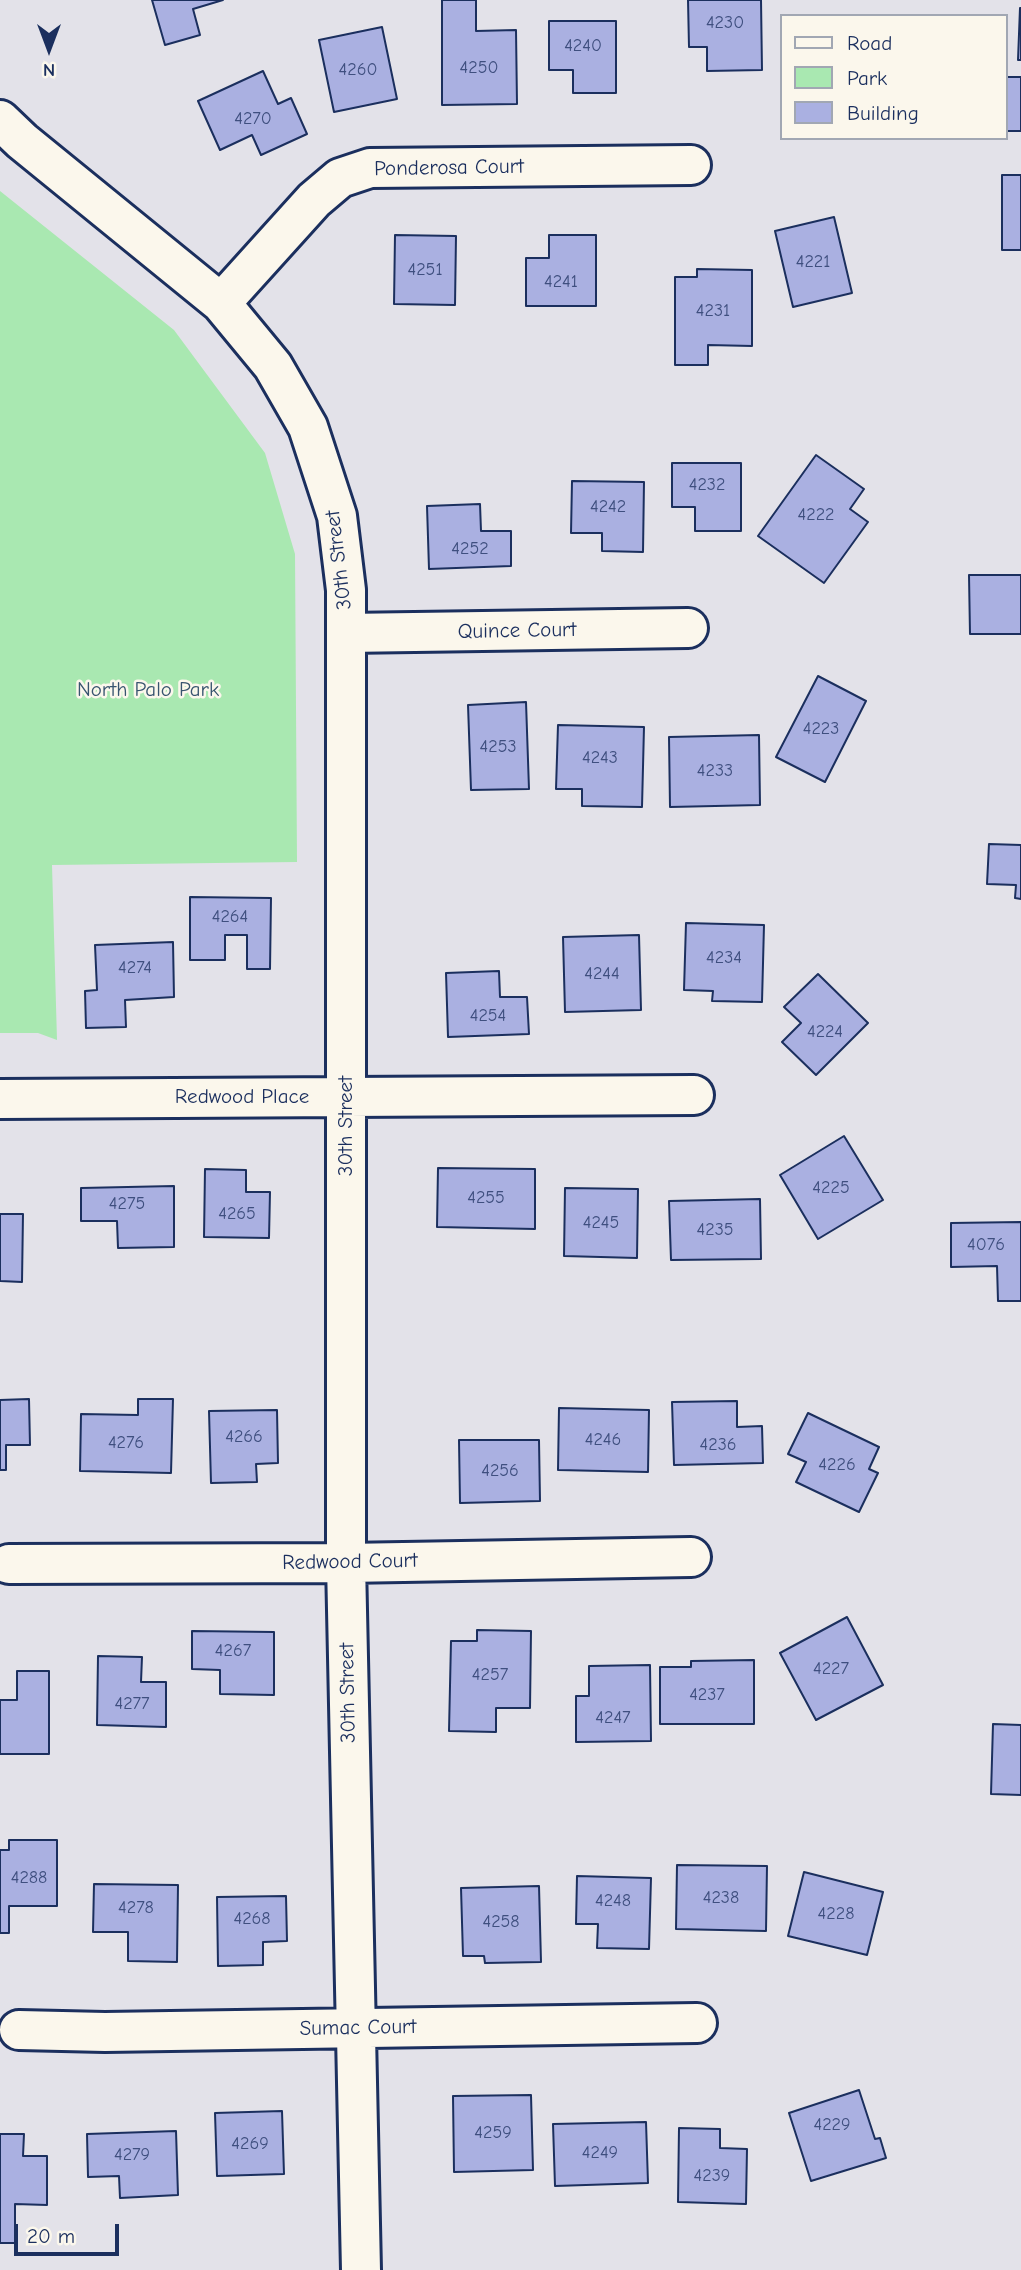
<!DOCTYPE html>
<html>
<head>
<meta charset="utf-8">
<style>
  body { margin:0 }
  #map { position:relative; width:1021px; height:2270px; overflow:hidden; background:#e3e2e9; font-family:"Comic Neue",sans-serif }
  canvas { display:block }
  .legend { position:absolute; left:780px; top:14px; width:228px; height:126px; box-sizing:border-box; background:#fbf7ec; border:2px solid #a1a7b3; margin:0; padding:9px 12px; list-style:none; font-size:21px; color:#1b2f5e }
  .legend li { display:flex; align-items:center; gap:14px; height:35px }
  .legend b { width:35px; border:2px solid #a1a7b3 }
  .north { position:absolute; left:14px; top:14px; width:70px; height:70px; -webkit-text-stroke:5px #fbf7ec; paint-order:stroke; rotate:180deg; font-size:19px; font-weight:700; line-height:28px; text-align:center; color:#1b2f5e }
  .north::after { content:''; display:block; margin:auto; width:24px; height:32px; background:#1b2f5e; clip-path:polygon(50% 0,100% 100%,50% 72%,0 100%) }
  .scale { position:absolute; left:14px; top:2224px; width:105px; height:32px; box-sizing:border-box; border:4px solid #1b2f5e; border-top:0; padding-left:9px; font-size:21px; line-height:24px; white-space:nowrap; color:#1b2f5e; -webkit-text-stroke:5px #fbf7ec; paint-order:stroke }
</style>
</head>
<body>
<div id="map">
<canvas width="1021" height="2270"></canvas>
<ul class="legend">
<li><b style="height:9px;background:#fbf7ec"></b>Road</li>
<li><b style="height:19px;background:#a9e8b1"></b>Park</li>
<li><b style="height:19px;background:#aab0e1"></b>Building</li>
</ul>
<div class="north">N</div>
<div class="scale">20 m</div>
</div>
<script>
const g = document.querySelector('canvas').getContext('2d');
g.lineJoin = 'round';
function fill(path, color) {
  g.fillStyle = color;
  g.fill(path, 'evenodd');
}
function strokePath(path, color, width, dash) {
  g.strokeStyle = color;
  g.lineWidth = width;
  g.lineCap = dash ? 'butt' : 'round';
  g.setLineDash(dash || []);
  g.stroke(path);
}
function write(font, color, halo, rows, align = 'center') {
  g.font = font + ' "Comic Neue",sans-serif';
  g.lineWidth = 5;
  g.setLineDash([]);
  g.textBaseline = 'middle';
  g.strokeStyle = halo;
  g.fillStyle = color;
  for (const [text, x, y, turn = 0] of rows) {
    g.save();
    g.translate(x, y);
    g.rotate((+turn || 0) * Math.PI / 180);
    g.textAlign = isNaN(turn) ? turn : align;
    if (halo) g.strokeText(text, 0, 0);
    g.fillText(text, 0, 0);
    g.restore();
  }
}
fill(new Path2D(`
  M0,191l174,139 91,123 30,101 2,308 -245,3 5,175 -19,-7h-38z`), '#a9e8b1');
const building = new Path2D(`
  M152,0h71l-30,9 7,26 -35,10z
  M442,0h34v31l40,-1 1,74 -75,1z
  M688,0h73l1,70 -55,1v-24h-18z
  M1020,8h1v52h-3z
  M549,21h67v72h-43v-23h-24z
  M382,27l15,72 -63,13 -15,-72z
  M263,71l15,33 13,-6 16,36 -46,21 -9,-20 -32,15 -22,-49z
  M1007,77h14v54h-14z
  M1002,175h19v75h-19z
  M834,217l18,76 -59,14 -18,-76z
  M395,235l61,1 -1,69 -61,-1z
  M549,235h47v71h-70v-48h23z
  M697,269l55,1v76l-44,-1v20h-33v-88h22z
  M816,455l48,34 -14,20 18,13 -44,61 -66,-47z
  M672,463h69v68h-46v-24h-23z
  M572,481l72,1 -1,70 -41,-1v-18h-31z
  M480,504l1,27h30v35l-82,3 -2,-63z
  M969,575h52v59h-51z
  M818,676l48,25 -41,81 -49,-25z
  M526,702l3,87 -58,1 -3,-85z
  M558,725l86,2 -2,80 -60,-1v-17h-26z
  M759,735l1,70 -90,2 -1,-70z
  M989,844l32,1v54l-6,-1 1,-13 -29,-1z
  M190,897l81,1 -1,71h-23v-34h-22v25h-35z
  M686,923l78,2 -2,77 -50,-1 1,-10 -29,-1z
  M639,935l2,75 -76,2 -2,-75z
  M173,942l1,55 -49,3 1,27 -40,1 -1,-37 12,-1 -2,-45z
  M499,971l1,26h27l2,37 -81,3 -2,-64z
  M818,974l50,49 -52,52 -34,-33 19,-19 -17,-16z
  M844,1136l39,64 -65,39 -38,-64z
  M438,1168l97,1v60l-98,-2z
  M205,1169l41,1v22h24l-1,46 -65,-1z
  M174,1186v61l-56,1 -1,-27h-36v-33z
  M565,1188l73,1 -1,69 -73,-2z
  M760,1199l1,60 -90,1 -2,-59z
  M0,1214h23l-1,68 -22,-1z
  M1021,1222v79h-23l-1,-35 -46,1v-44z
  M29,1399l1,46h-24v25h-6v-70z
  M138,1399h35l-2,74 -91,-2 1,-57 57,1z
  M737,1401v26l25,-1 1,37 -89,2 -2,-63z
  M559,1408l90,2 -1,62 -90,-2z
  M277,1410l1,53 -22,1 1,18 -46,1 -2,-72z
  M808,1413l71,34 -10,22 9,4 -19,39 -63,-30 10,-20 -18,-8z
  M459,1440h80l1,61 -80,2z
  M847,1617l36,68 -67,35 -36,-67z
  M477,1630l54,1 -1,77h-34v24l-47,-1 2,-90h26z
  M192,1631l82,1v63l-54,-1v-24l-28,-1z
  M98,1656l44,1 -1,25h25v45l-69,-2z
  M754,1660v64h-94v-57h31v-6z
  M650,1665l1,76 -75,1v-46h13v-30z
  M17,1671h32v83h-49v-54h17z
  M993,1724l28,1v70l-30,-1z
  M9,1840h48v66h-48v27h-9v-83h9z
  M677,1865l90,1 -1,65 -90,-2z
  M804,1872l79,20 -16,63 -79,-19z
  M577,1876l74,2 -2,71 -52,-1 1,-24h-22z
  M94,1884l84,1 -1,77 -49,-1v-29h-35z
  M539,1886l2,76 -56,1 -1,-7h-21l-2,-68z
  M286,1896l1,45 -24,1v23l-45,1 -1,-69z
  M859,2090l16,49 5,-1 6,20 -75,23 -22,-68z
  M531,2095l2,75 -79,2 -1,-76z
  M282,2111l2,63 -67,2 -2,-63z
  M646,2122l2,61 -93,3 -2,-62z
  M679,2128l41,1v19l27,1 -1,55 -68,-2z
  M176,2131l2,64 -58,3 -1,-22 -31,1 -1,-43z
  M0,2134h24l-1,22h24v49l-32,-1v39h-15z`);
fill(building, '#aab0e1');
strokePath(building, '#1b2f5e', 2);
const minor = new Path2D(`
  M0,120l22,21 199,162 52,63 35,61 29,89 9,74v973l15,707
  M221,303l93,-103 26,-22 30,-10 321,-3
  M346,633l342,-5
  M0,1099l694,-4
  M9,1564l337,-1 345,-6
  M19,2030l86,2 592,-9`);
strokePath(minor, '#1b2f5e', 44);
strokePath(minor, '#fbf7ec', 38);
write('18px', '#3f4f7f', null, [
  ["4230",725,23],
  ["4240",583,46],
  ["4250",479,68],
  ["4260",358,70],
  ["4270",253,119],
  ["4221",813,262],
  ["4251",425,270],
  ["4241",561,282],
  ["4231",713,311],
  ["4232",707,485],
  ["4242",608,507],
  ["4222",816,515],
  ["4252",470,549],
  ["4223",821,729],
  ["4253",498,747],
  ["4243",600,758],
  ["4233",715,771],
  ["4264",230,917],
  ["4234",724,958],
  ["4274",135,968],
  ["4244",602,974],
  ["4254",488,1016],
  ["4224",825,1032],
  ["4225",831,1188],
  ["4255",486,1198],
  ["4275",127,1204],
  ["4265",237,1214],
  ["4245",601,1223],
  ["4235",715,1230],
  ["4076",986,1245],
  ["4266",244,1437],
  ["4246",603,1440],
  ["4276",126,1443],
  ["4236",718,1445],
  ["4226",837,1465],
  ["4256",500,1471],
  ["4267",233,1651],
  ["4227",831,1669],
  ["4257",490,1675],
  ["4237",707,1695],
  ["4277",132,1704],
  ["4247",613,1718],
  ["4288",29,1878],
  ["4238",721,1898],
  ["4248",613,1901],
  ["4278",136,1908],
  ["4228",836,1914],
  ["4268",252,1919],
  ["4258",501,1922],
  ["4229",832,2125],
  ["4259",493,2133],
  ["4269",250,2144],
  ["4249",600,2153],
  ["4279",132,2155],
  ["4239",712,2176]
]);
write('21px', '#1b2f5e', '#fbf7ec', [
  ["Ponderosa Court",449,168,-1],
  ["30th Street",339,560,-97],
  ["Quince Court",517,631,-1],
  ["Redwood Place",242,1097],
  ["30th Street",346,1126,-90],
  ["Redwood Court",350,1562,-1],
  ["30th Street",348,1693,-91],
  ["Sumac Court",358,2028,-1]
]);
write('21px', '#37546f', '#fbf7ec', [
  ["North Palo Park",148,690]
]);
</script>
</body>
</html>
